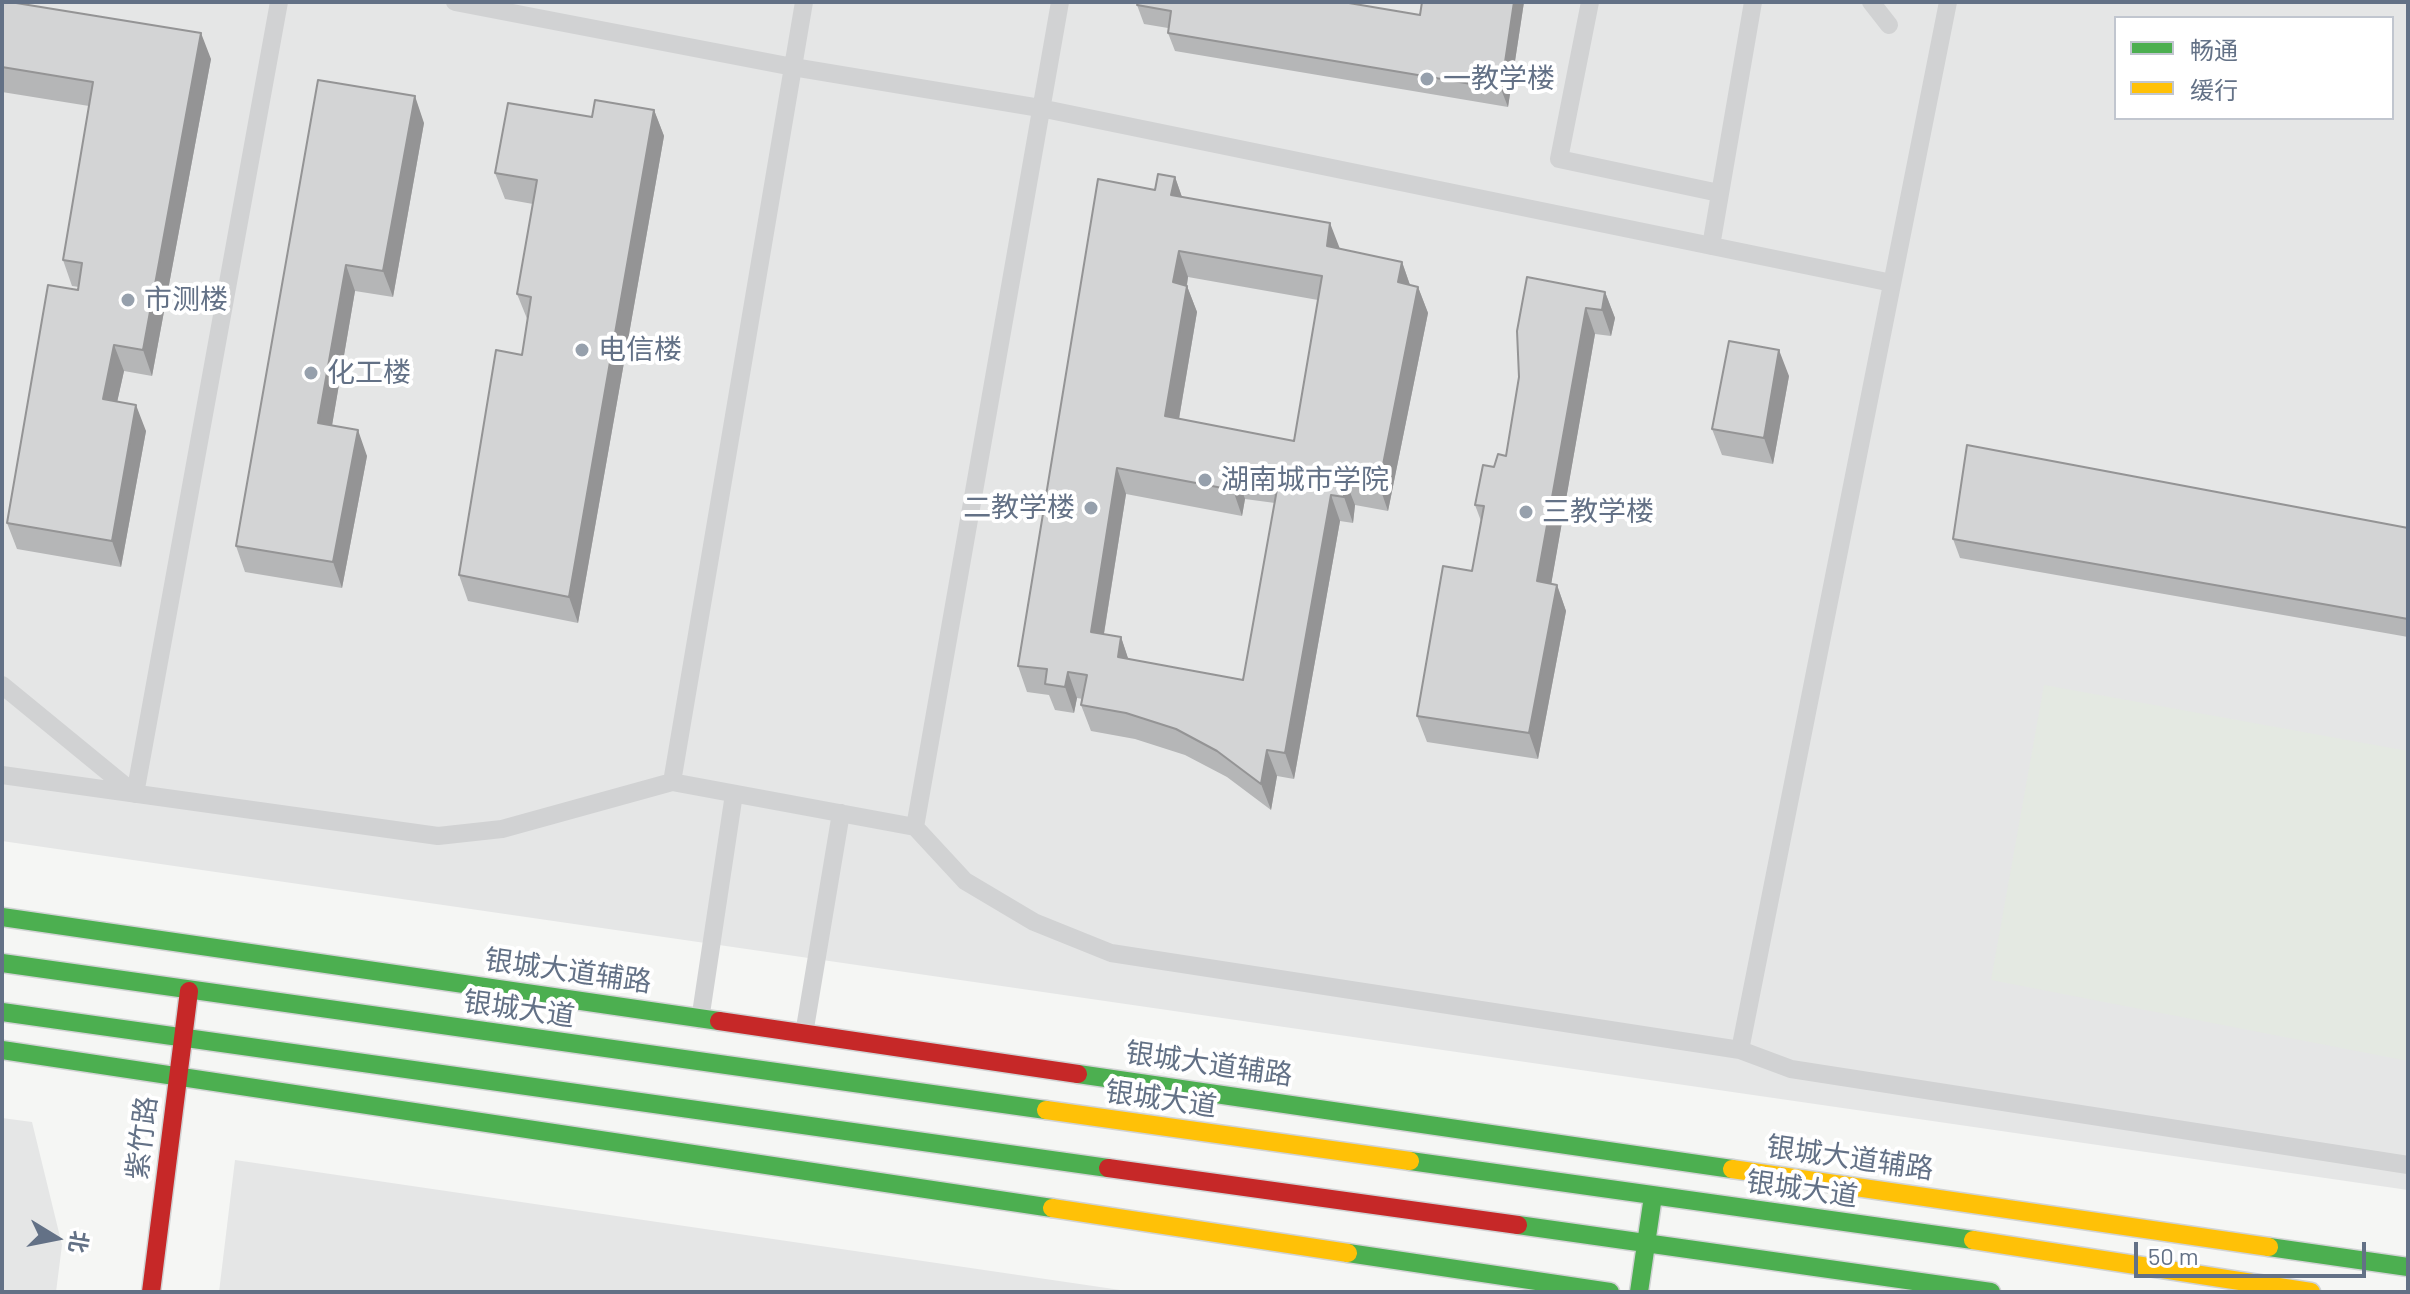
<!DOCTYPE html>
<html>
<head>
<meta charset="utf-8">
<style>
  body { margin:0 }
  #map { position:relative; width:2410px; height:1294px; overflow:hidden; background:#f5f6f4; font-family:Barlow,"Noto Sans SC",sans-serif }
  canvas { display:block }
  .frame { position:absolute; inset:0; border:4px solid #637186; pointer-events:none }
  .legend { position:absolute; left:2114px; top:16px; width:280px; height:104px; box-sizing:border-box; background:#fff; border:2px solid #c1c6cf; margin:0; padding:10px 14px; list-style:none; font-size:24px; color:#637186 }
  .legend li { display:flex; align-items:center; gap:16px; height:40px }
  .legend b { width:40px; border:2px solid #c1c6cf }
  .north { position:absolute; left:16px; top:1198px; width:80px; height:80px; -webkit-text-stroke:6px #fff; paint-order:stroke; rotate:100deg; font-size:22px; font-weight:700; line-height:32px; text-align:center; color:#637186 }
  .north::after { content:''; display:block; margin:auto; width:28px; height:36px; background:#637186; clip-path:polygon(50% 0,100% 100%,50% 72%,0 100%) }
  .scale { position:absolute; left:2134px; top:1242px; width:232px; height:36px; box-sizing:border-box; border:4px solid #637186; border-top:0; padding-left:10px; font-size:24px; line-height:28px; white-space:nowrap; color:#637186; -webkit-text-stroke:6px #fff; paint-order:stroke }
</style>
</head>
<body>
<div id="map">
<canvas width="2410" height="1294"></canvas>
<div class="frame"></div>
<ul class="legend">
<li><b style="height:10px;background:#4caf50"></b>畅通</li>
<li><b style="height:10px;background:#ffc107"></b>缓行</li>
</ul>
<div class="north">北</div>
<div class="scale">50 m</div>
</div>
<script>
const g = document.querySelector('canvas').getContext('2d');
g.lineJoin = 'round';
function fill(path, color) {
  g.fillStyle = color;
  g.fill(path, 'evenodd');
}
function strokePath(path, color, width, dash) {
  g.strokeStyle = color;
  g.lineWidth = width;
  g.lineCap = dash ? 'butt' : 'round';
  g.setLineDash(dash || []);
  g.stroke(path);
}
function write(font, color, halo, rows, align = 'center') {
  g.font = font + ' Barlow,"Noto Sans SC",sans-serif';
  g.lineWidth = 8;
  g.setLineDash([]);
  g.textBaseline = 'middle';
  g.strokeStyle = halo;
  g.fillStyle = color;
  for (const [text, x, y, turn = 0] of rows) {
    g.save();
    g.translate(x, y);
    g.rotate((+turn || 0) * Math.PI / 180);
    g.textAlign = isNaN(turn) ? turn : align;
    if (halo) g.strokeText(text, 0, 0);
    g.fillText(text, 0, 0);
    g.restore();
  }
}
fill(new Path2D(`
  M2,2h2406v1188l-2406,-349zM2116,18h276v100h-276z
  M2,1118l30,4 30,123 -6,47h-54z
  M235,1160l899,132h-915z`), '#e5e6e6');
fill(new Path2D(`
  M2044,685l364,66v310l-417,-81z`), '#e4e9e2');
const fast = new Path2D(`
  M2,917l717,104
  M2,963l1044,147
  M2,1012l1106,156
  M2,1050l1050,158
  M1078,1074l654,95
  M1410,1161l563,79
  M1518,1225l473,67
  M2269,1247l139,20
  M1348,1253l262,39
  M1639,1292l14,-96`);
const slow = new Path2D(`
  M1046,1110l364,51
  M1732,1169l537,78
  M1052,1208l296,45
  M1973,1240l338,52`);
const jam = new Path2D(`
  M719,1021l359,53
  M1108,1168l410,57
  M151,1292l38,-301`);
strokePath(fast, '#d1d3d4', 21);
strokePath(slow, '#d1d3d4', 21);
strokePath(jam, '#d1d3d4', 21);
strokePath(new Path2D(`
  M455,2l338,65 247,41 852,175
  M1590,2l-31,157 160,34
  M1871,2l18,23
  M1711,246l42,-244
  M2,685l133,109 144,-792
  M2,775l436,61 64,-7 170,-47 243,45 50,54 69,41 77,31 629,97 51,19 617,96
  M672,782l132,-780
  M915,827l145,-825
  M700,1020l34,-226
  M804,1034l37,-221
  M1740,1050l208,-1048`), '#d1d2d3', 18);
strokePath(fast, '#4caf50', 18);
strokePath(slow, '#ffc107', 18);
strokePath(jam, '#c62828', 18);
fill(new Path2D(`
  M2,2l209,57 -59,317 -28,-5 -7,31 29,29 -25,136 -104,-18 -10,-26 71,-233 1,-3 -7,-1 -9,-26 26,-154 -87,-14z
  M1422,2h102l-16,105 -333,-56 -7,-18v-5l-24,-4 -7,-19 283,10z
  M318,80l106,43 -31,174 -38,-6 -23,134 35,31 -25,132 -97,-16 -9,-26z
  M654,110l10,26 -86,487 -110,-22 -9,-26 63,-220 6,-34 -11,-27 16,-90 -28,-5 -10,-26 97,-56z
  M1175,177l7,20 158,52 62,13 8,23 8,2 10,26 -40,198 -33,-6 -2,18 -13,-2 -46,258 -17,-3 -6,34 -44,-33 -42,-22 -50,-16 -44,-8 -10,-26 2,-6 -6,-1 -3,15 -19,-3 -6,-15 -22,-3 -9,-26zM1188,277l130,23 -24,141 -115,-22 18,-107 -10,-26zM1126,494l116,22 3,-17 30,4 -32,177 -115,-21 -7,-22 -17,-3z
  M1605,292l10,26 -4,18 -16,-2 -44,250 6,1 9,26 -28,148 -111,-17 -10,-26 55,-145 9,-50 -6,-16 19,-38 12,-11 13,-79 -2,-46z
  M1789,376l-16,88 -51,-9 -10,-26z
  M2408,528v109l-448,-79 -7,-19z`), '#b5b6b7');
fill(new Path2D(`
  M1514,2h10l-16,105 -7,-18z
  M201,33l10,26 -59,317 -9,-26z
  M415,96l9,27 -31,174 -10,-26z
  M654,110l10,26 -86,487 -9,-26z
  M1175,177l9,26 -13,-8z
  M1330,223l10,26 -13,-3z
  M1179,251l9,26 -5,31 -10,-26z
  M1402,262l9,26 -13,-6z
  M346,265l9,26 -27,158 -10,-26z
  M1187,286l10,26 -22,130 -10,-26z
  M1418,287l10,26 -40,198 -9,-26z
  M1605,292l10,26 -4,18 -9,-26z
  M1586,308l9,26 -48,274 -10,-27z
  M114,345l10,26 -12,54 -9,-26z
  M1779,350l10,26 -16,88 -9,-26z
  M136,405l10,26 -25,136 -9,-26z
  M358,430l9,26 -25,132 -9,-26z
  M1117,468l9,26 -26,164 -9,-26z
  M1236,473l9,26 -3,17 -9,-26z
  M1345,479l10,26 -2,18 -9,-26z
  M1331,495l9,26 -46,258 -9,-26z
  M1557,585l9,26 -28,148 -9,-26z
  M1121,637l9,27 -12,-7z
  M1068,672l9,26 -3,15 -9,-26z
  M1267,750l10,26 -6,34 -10,-26z`), '#949495');
const building = new Path2D(`
  M2,2h8l191,31 -58,317 -29,-5 -11,54 33,6 -24,136 -105,-18 41,-238 30,5 4,-27 -19,-3 30,-178 -91,-15z
  M1138,2h205l77,13 2,-13h92l-13,87 -333,-56 3,-22 -34,-6z
  M318,80l97,16 -32,175 -37,-6 -28,158 40,7 -25,132 -97,-16z
  M595,100l59,10 -85,487 -110,-22 37,-225 26,5 9,-58 -14,-3 20,-114 -42,-7 13,-70 84,14z
  M1158,174l17,3 -4,18 159,28 -3,23 75,16 -4,20 20,5 -39,198 -34,-6 -1,18 -13,-2 -46,258 -18,-3 -6,34 -44,-33 -41,-22 -50,-16 -45,-8 6,-30 -19,-3 -3,15 -20,-3 2,-15 -29,-3 80,-487 57,11zM1179,251l143,25 -28,165 -129,-25 22,-130 -14,-4zM1117,468l116,22 3,-17 43,5 -36,202 -125,-23 3,-20 -30,-5z
  M1527,277l78,15 -3,18 -16,-2 -49,273 20,4 -28,148 -112,-17 26,-150 29,5 12,-65 -9,-1 8,-40 11,2 4,-13 8,2 13,-79 -2,-46z
  M1729,341l50,9 -15,88 -52,-9z
  M1967,445l441,83v91l-455,-80z`);
fill(building, '#d3d4d5');
strokePath(building, '#949495', 2);
for (const [x, y, r, color] of [
  [1427,79,8,"#96a0ac"],
  [128,300,8,"#96a0ac"],
  [582,350,8,"#96a0ac"],
  [311,373,8,"#96a0ac"],
  [1205,480,8,"#96a0ac"],
  [1091,508,8,"#96a0ac"],
  [1526,512,8,"#96a0ac"]
]) {
  const dot = new Path2D();
  dot.arc(x, y, r, 0, 2 * Math.PI);
  g.fillStyle = color;
  g.fill(dot);
  strokePath(dot, '#fff', 3);
}
write('28px', '#637186', '#fff', [
  ["一教学楼",1443,79],
  ["市测楼",144,300],
  ["电信楼",598,350],
  ["化工楼",327,373],
  ["湖南城市学院",1221,480],
  ["二教学楼",1075,508,"right"],
  ["三教学楼",1542,512]
], 'left');
write('28px', '#637186', '#fff', [
  ["银城大道辅路",568,971,8],
  ["银城大道",519,1009,8],
  ["银城大道辅路",1209,1064,8],
  ["银城大道",1161,1099,8],
  ["紫竹路",142,1138,-83],
  ["银城大道辅路",1850,1158,8],
  ["银城大道",1802,1189,8]
]);
</script>
</body>
</html>
